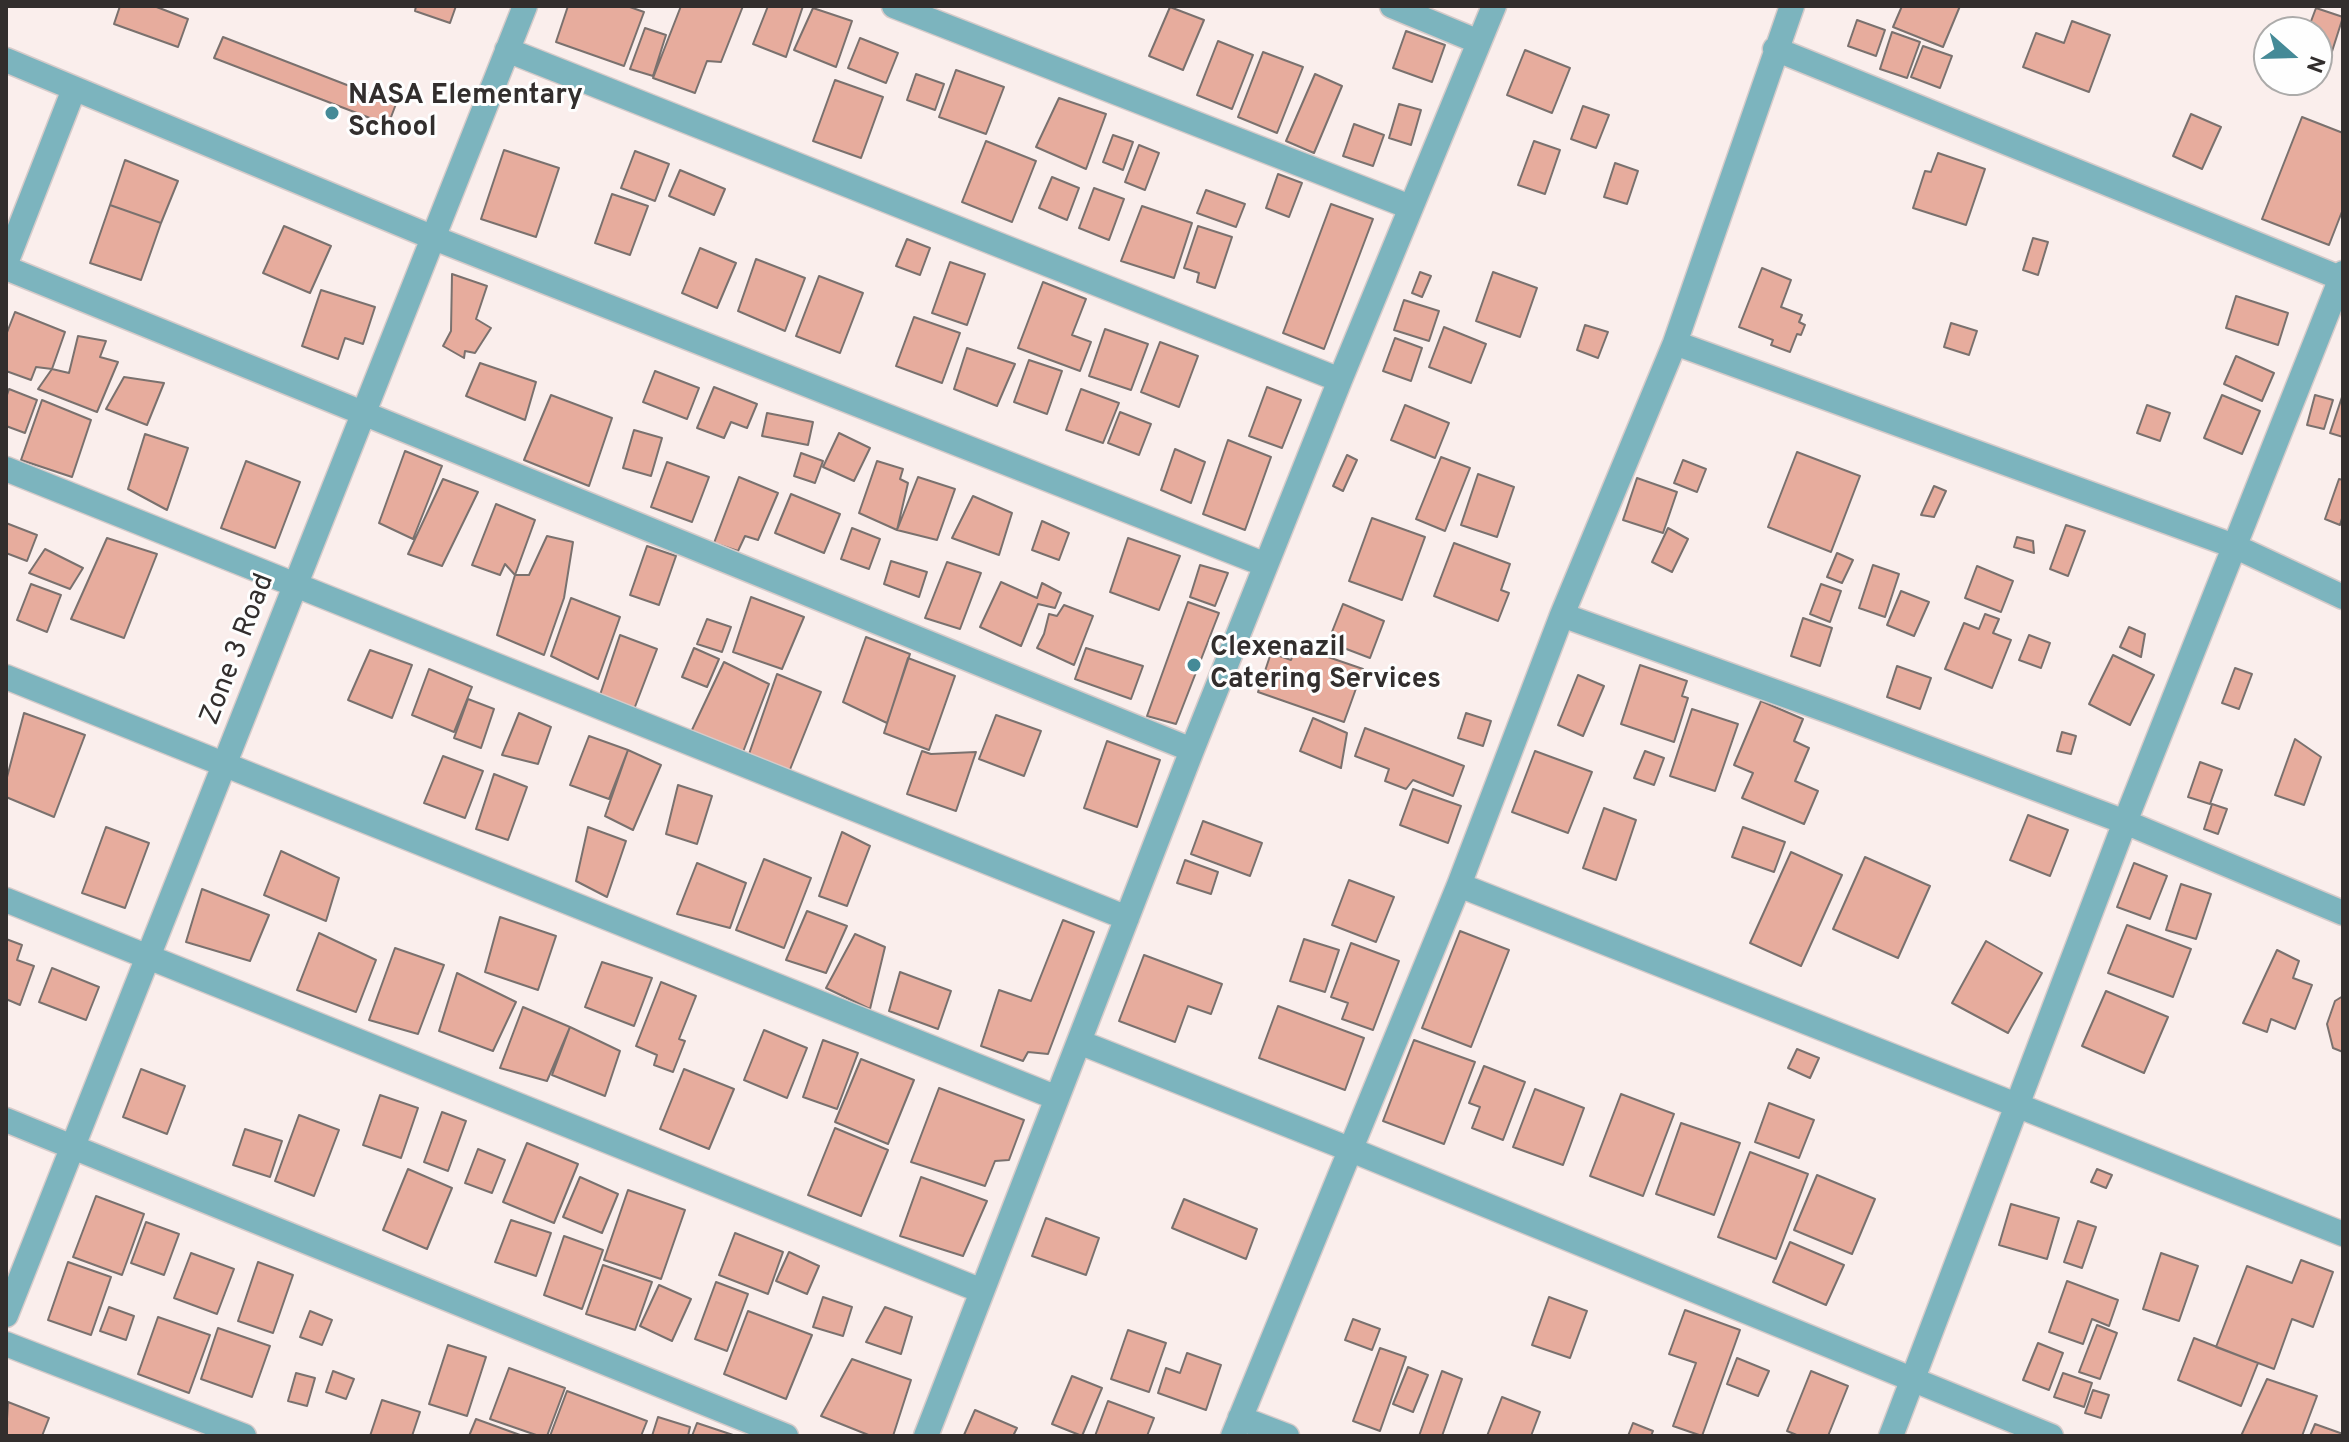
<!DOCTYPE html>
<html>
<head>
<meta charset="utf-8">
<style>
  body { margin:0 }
  #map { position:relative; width:2349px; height:1442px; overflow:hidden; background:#faeeec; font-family:Overpass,sans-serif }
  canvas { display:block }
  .frame { position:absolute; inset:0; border:8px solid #322e2d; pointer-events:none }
  .north { position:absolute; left:2253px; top:16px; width:80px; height:80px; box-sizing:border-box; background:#fefefe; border:2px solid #acabaa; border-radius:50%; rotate:110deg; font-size:22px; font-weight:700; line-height:32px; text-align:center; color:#322e2d }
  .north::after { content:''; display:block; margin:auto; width:28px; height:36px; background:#458a97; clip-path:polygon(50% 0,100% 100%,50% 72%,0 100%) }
</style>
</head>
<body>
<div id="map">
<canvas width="2349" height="1442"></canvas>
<div class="frame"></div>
<div class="north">N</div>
</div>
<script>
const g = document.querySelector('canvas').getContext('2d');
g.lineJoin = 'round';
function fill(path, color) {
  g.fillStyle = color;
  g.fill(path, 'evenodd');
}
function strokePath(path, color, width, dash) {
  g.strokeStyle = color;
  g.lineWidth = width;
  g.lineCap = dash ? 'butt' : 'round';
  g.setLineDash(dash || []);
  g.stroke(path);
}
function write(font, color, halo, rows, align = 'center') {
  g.font = font + ' Overpass,sans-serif';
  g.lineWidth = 6;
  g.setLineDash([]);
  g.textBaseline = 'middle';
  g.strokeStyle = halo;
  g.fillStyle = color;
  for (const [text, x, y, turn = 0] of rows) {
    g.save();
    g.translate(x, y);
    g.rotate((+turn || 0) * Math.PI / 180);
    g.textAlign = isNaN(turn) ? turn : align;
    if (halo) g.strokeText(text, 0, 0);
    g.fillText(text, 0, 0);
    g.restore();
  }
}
const building = new Path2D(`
  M120,6h34l34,13 -10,28 -64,-23z
  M416,6h40l-6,17 -35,-12z
  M568,6h59l17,6 -20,54 -68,-24z
  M681,6h62l-22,56 -14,-1 -12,32 -42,-15z
  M768,6h35l-17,51 -33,-13z
  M1902,6h58l-17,41 -50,-20z
  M1170,7l34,13 -21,50 -34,-14z
  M813,8l39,13 -16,46 -42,-17z
  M2316,8l27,9 -15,47 -11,-4v-28h-10z
  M1857,20l28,10 -9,26 -28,-10z
  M2072,21l38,14 -21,57 -66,-25 13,-34 28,10z
  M645,28l21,7 -13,41 -23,-7z
  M1406,31l39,14 -13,37 -39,-14z
  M1892,32l28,10 -13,36 -27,-9z
  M223,37l173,67 -8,21 -174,-67z
  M860,38l38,15 -12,30 -38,-15z
  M1218,41l35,14 -21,54 -35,-14z
  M1923,46l29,10 -12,32 -29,-11z
  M1525,50l45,18 -18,45 -45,-18z
  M1263,52l40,15 -26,66 -39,-16z
  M956,70l48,17 -18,47 -47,-17z
  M916,74l28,10 -9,26 -28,-10z
  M1315,74l27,12 -28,67 -28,-12z
  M835,80l48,17 -22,61 -48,-17z
  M1059,98l47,16 -20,55 -50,-22z
  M1399,104l22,6 -10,35 -22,-7z
  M1583,106l26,9 -13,33 -25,-9z
  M2191,114l30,13 -19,42 -29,-13z
  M2302,117l41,16v76l-14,36 -67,-26z
  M1354,124l30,11 -11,31 -30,-10z
  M1113,135l20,7 -10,28 -20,-8z
  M986,141l50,20 -24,61 -50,-20z
  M1534,141l26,9 -15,44 -27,-9z
  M1139,145l20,8 -14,37 -20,-8z
  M504,150l55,18 -23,69 -55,-18z
  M635,151l34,13 -14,37 -34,-13z
  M1938,153l47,16 -19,56 -53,-17 12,-37 6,1z
  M125,160l53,21 -17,42 -51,-18z
  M1615,163l23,8 -11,33 -23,-7z
  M680,170l45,19 -11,26 -45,-19z
  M1278,174l24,9 -13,34 -23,-9z
  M1052,177l27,11 -12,32 -28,-12z
  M1094,188l30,11 -15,41 -30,-12z
  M1206,190l39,14 -9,23 -39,-14z
  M612,194l36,12 -18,49 -35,-12z
  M1331,204l42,15 -49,130 -41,-16z
  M110,205l51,18 -20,57 -51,-17z
  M1142,206l50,17 -18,55 -53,-17z
  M284,226l47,20 -21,47 -47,-20z
  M1198,226l34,11 -17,51 -18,-6 2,-9 -15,-5z
  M2033,238l15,4 -10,33 -15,-5z
  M907,239l23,9 -10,27 -24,-9z
  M700,248l36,15 -19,45 -35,-15z
  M756,259l49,19 -20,53 -47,-20z
  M950,262l35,12 -18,51 -35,-12z
  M1762,268l29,12 -10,27 21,8 -3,7 6,3 -4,10 -4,-1 -7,18 -19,-7 2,-5 -34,-13z
  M1420,272l11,4 -9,21 -10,-4z
  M1493,272l44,16 -17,49 -44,-16z
  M452,274l35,12 -11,33 15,9 -16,25 -10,-2 -1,7 -21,-12 8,-15z
  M819,276l44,17 -23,60 -44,-17z
  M1043,282l43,17 -14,36 19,7 -11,29 -62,-23z
  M321,290l54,17 -12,37 -18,-6 -7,21 -36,-13z
  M2236,296l52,17 -10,32 -52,-17z
  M1404,300l35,11 -10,30 -35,-11z
  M15,312l50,20 -13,37 -16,-2 -5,13 -25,-9v-36z
  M914,317l46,16 -18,50 -46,-17z
  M1951,323l26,8 -8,24 -25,-8z
  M1585,325l23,7 -10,26 -21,-8z
  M1444,327l42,17 -15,39 -42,-16z
  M1105,329l43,15 -17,46 -42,-14z
  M78,336l28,5 -6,16 18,5 -21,50 -59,-23 14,-20 17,4z
  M1395,338l27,10 -11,33 -28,-10z
  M1160,342l38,14 -19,51 -38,-15z
  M967,348l48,16 -18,42 -43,-17z
  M2236,356l38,17 -12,28 -38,-17z
  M1029,360l33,11 -15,43 -33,-12z
  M480,363l56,19 -11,38 -59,-24z
  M655,371l44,17 -12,31 -44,-17z
  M124,377l40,6 -17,42 -41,-16z
  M714,387l43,17 -10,24 -16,-6 -7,16 -27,-10z
  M1267,387l34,13 -19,48 -33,-12z
  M9,389l28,11 -12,33 -19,-7v-28z
  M1081,389l38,14 -16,40 -37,-13z
  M2343,394v43l-13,-4z
  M551,395l61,23 -23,68 -65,-26z
  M2222,395l38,16 -18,43 -38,-16z
  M2315,395l18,5 -9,29 -17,-4z
  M42,400l49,20 -19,57 -51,-17z
  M1405,405l44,18 -14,35 -44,-18z
  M2147,405l23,8 -10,28 -23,-8z
  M1120,412l31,12 -12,31 -31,-12z
  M767,413l46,9 -5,23 -46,-9z
  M634,430l28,8 -11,38 -28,-8z
  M839,433l31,15 -16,33 -31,-14z
  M145,434l43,14 -21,62 -39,-21z
  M1228,440l43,17 -26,73 -42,-16z
  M1175,449l30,13 -14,41 -30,-13z
  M405,451l37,15 -29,73 -34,-16z
  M1797,452l63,24 -29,76 -63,-25z
  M801,453l22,8 -8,22 -21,-7z
  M1347,455l10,5 -14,31 -10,-5z
  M1441,457l29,11 -25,63 -29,-12z
  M1683,460l23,9 -9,23 -23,-9z
  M246,461l54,21 -25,66 -54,-20z
  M877,461l26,8 -3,10 8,4 -11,47 -38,-17z
  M667,462l42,15 -17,45 -41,-15z
  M1478,474l36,13 -17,50 -36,-12z
  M739,477l39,16 -20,47 -13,-4 -7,15 -24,-8z
  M918,477l37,12 -18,51 -40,-10z
  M1637,478l40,14 -14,41 -40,-13z
  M443,479l35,13 -36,74 -34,-12z
  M2339,479l4,1v35l-3,10 -15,-6z
  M1934,486l12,5 -12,26 -13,-2z
  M791,494l49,20 -16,39 -49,-20z
  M973,496l39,17 -13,42 -47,-17z
  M496,504l39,16 -20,55 -10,-11 -5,11 -28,-10z
  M1372,518l53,19 -23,63 -53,-19z
  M1042,521l27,12 -10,27 -27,-10z
  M6,523l31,12 -10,26 -21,-8z
  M2066,525l19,6 -17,45 -18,-7z
  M852,528l28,11 -11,30 -28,-10z
  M1668,528l20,11 -16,33 -20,-10z
  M547,536l26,6 -9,56 -20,57 -47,-20 18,-60h14z
  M2017,537l16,4 1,12 -20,-6z
  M107,538l50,16 -33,84 -53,-19z
  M1128,538l52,18 -21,54 -49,-18z
  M1454,543l56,21 -9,26 8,3 -11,28 -64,-25z
  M647,546l29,10 -17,49 -29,-10z
  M45,549l38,19 -13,21 -41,-16z
  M1837,553l16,7 -11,23 -15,-6z
  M891,561l36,11 -8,25 -35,-13z
  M947,562l34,11 -21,56 -35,-11z
  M1200,565l28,8 -13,33 -25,-9z
  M1873,565l26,9 -14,43 -26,-9z
  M1977,566l36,15 -12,31 -36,-14z
  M1001,582l36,16 5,-15 19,10 -6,15 -17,-4 -17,42 -41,-19z
  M31,584l30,11 -14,37 -30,-12z
  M1821,584l20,7 -11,31 -20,-8z
  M1901,591l28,11 -15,34 -27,-11z
  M751,597l53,20 -22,52 -49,-17z
  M571,598l49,19 -22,62 -47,-23z
  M1188,602l31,11 -43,111 -29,-8z
  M1343,604l41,17 -14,37 -42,-16z
  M1064,605l29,11 -19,49 -37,-17 7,-14 5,-20 8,2z
  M1985,614l14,5 -6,14 18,7 -19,48 -47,-19 19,-46 15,6z
  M1803,618l29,10 -12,38 -29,-10z
  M707,619l24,8 -9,25 -25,-8z
  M2129,627l16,7 -4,23 -21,-10z
  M620,635l37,14 -24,63 -34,-14z
  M2029,635l21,8 -9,25 -22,-8z
  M866,637l44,17 -23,69 -44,-21z
  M1296,646l67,23 -19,53 -86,-30 13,-39 20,7z
  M694,648l25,11 -12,28 -25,-10z
  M1086,648l57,18 -12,33 -56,-20z
  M370,650l42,15 -20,53 -44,-18z
  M2113,655l41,20 -24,50 -41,-21z
  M908,658l47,18 -26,74 -45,-17z
  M724,662l45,22 -26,68 -52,-20z
  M1640,665l47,16 -5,15 6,2 -14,44 -53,-18z
  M1897,666l34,12 -11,31 -33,-12z
  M2235,668l17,6 -13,35 -17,-6z
  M429,669l43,18 -18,45 -42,-17z
  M777,674l44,18 -32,80 -40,-18z
  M1578,675l26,11 -21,50 -25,-11z
  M468,699l26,10 -13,39 -27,-10z
  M1761,701l42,18 -9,22 15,7 -14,33 23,10 -14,33 -62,-26 11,-25 -19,-8z
  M1692,709l46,15 -23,67 -45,-15z
  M24,713l61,22 -31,82 -48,-20v-16z
  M519,713l32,14 -13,37 -36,-9z
  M1466,713l25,8 -8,25 -25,-8z
  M996,715l45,16 -17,45 -45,-17z
  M1313,718l34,15 -6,35 -41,-17z
  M1365,728l99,38 -11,30 -40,-16 -7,9 -21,-8 4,-12 -34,-13z
  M2062,732l14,4 -5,18 -14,-3z
  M589,736l39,14 -19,49 -39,-14z
  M2295,739l26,18 -17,48 -29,-10z
  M1107,741l53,19 -23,67 -53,-19z
  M628,750l33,15 -28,65 -28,-14z
  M922,751l9,3 45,-2 -20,59 -49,-17z
  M1535,751l57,21 -24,61 -56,-21z
  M1645,751l19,7 -10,27 -20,-7z
  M443,756l40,15 -18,47 -41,-15z
  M2200,762l22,8 -12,34 -22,-7z
  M494,774l33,13 -19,53 -32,-11z
  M678,785l34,11 -15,48 -31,-10z
  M1413,789l48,17 -13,37 -48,-18z
  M2212,804l15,5 -9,25 -14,-5z
  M1604,808l32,12 -20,60 -33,-12z
  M2028,815l40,15 -18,46 -40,-16z
  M1203,821l59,22 -12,33 -59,-22z
  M106,827l43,16 -24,65 -43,-15z
  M588,827l38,14 -19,56 -31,-16z
  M1743,827l42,15 -11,30 -42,-15z
  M842,832l28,14 -23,60 -28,-10z
  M281,851l58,27 -13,43 -62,-26z
  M1791,852l51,23 -41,91 -51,-23z
  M1865,857l65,29 -32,72 -65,-29z
  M764,859l47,19 -27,70 -48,-18z
  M1185,860l33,12 -7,22 -34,-11z
  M697,863l49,20 -16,45 -53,-14z
  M2134,863l33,13 -17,43 -33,-12z
  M1349,880l45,17 -18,45 -44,-17z
  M2181,884l30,10 -15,45 -30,-9z
  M202,889l67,26 -19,46 -64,-19z
  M807,911l40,15 -21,47 -40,-13z
  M500,917l56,19 -18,54 -53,-18z
  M1063,920l31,12 -46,122 -20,-2 -5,9 -42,-15 18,-56 32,11z
  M2127,925l64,24 -18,48 -65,-24z
  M1460,931l49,19 -38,97 -49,-19z
  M319,933l57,27 -20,52 -59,-22z
  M855,934l30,13 -15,62 -44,-21z
  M6,939l16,6 -5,15 17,6 -14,39 -14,-6z
  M1304,939l35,11 -14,42 -35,-11z
  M1986,941l56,32 -34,60 -56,-30z
  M1351,943l48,18 -26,69 -31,-11 6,-16 -17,-6z
  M395,948l49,17 -26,69 -49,-14z
  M2277,950l22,11 -6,17 19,7 -17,44 -24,-10 -4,13 -24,-9z
  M1144,955l78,29 -11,30 -23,-8 -13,36 -56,-21z
  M602,962l50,16 -18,48 -49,-19z
  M52,968l47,19 -13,33 -47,-18z
  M900,972l51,19 -13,38 -49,-18z
  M457,973l59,29 -23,49 -54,-20z
  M661,982l35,14 -17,43 6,2 -12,31 -19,-7 3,-10 -21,-9z
  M2106,991l62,26 -24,56 -62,-27z
  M2343,996v56l-10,-4 -6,-24 8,-23z
  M1278,1006l86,32 -19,52 -86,-32z
  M523,1007l47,20 -23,54 -47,-13z
  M570,1027l50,24 -15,45 -53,-21z
  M764,1030l43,18 -20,50 -43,-18z
  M823,1040l35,13 -21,56 -34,-12z
  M1414,1040l61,22 -31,82 -61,-23z
  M1797,1049l22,9 -9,20 -22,-10z
  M861,1059l53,21 -26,64 -53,-22z
  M1484,1066l41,16 -22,58 -31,-12 8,-21 -11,-4z
  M141,1069l44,17 -18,48 -44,-17z
  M684,1069l50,20 -25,60 -49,-20z
  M939,1088l85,32 -15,40 -14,1 -10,25 -74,-24z
  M1535,1089l49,19 -21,57 -50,-18z
  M1621,1094l53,20 -31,82 -53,-20z
  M380,1095l38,13 -17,50 -38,-13z
  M1769,1103l45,17 -15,38 -44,-16z
  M442,1112l24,9 -18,50 -24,-9z
  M299,1115l40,15 -25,66 -39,-15z
  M1681,1123l59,20 -26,72 -58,-21z
  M835,1128l53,22 -27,66 -53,-21z
  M245,1129l37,12 -12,36 -37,-12z
  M527,1143l51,21 -24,59 -51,-21z
  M478,1149l27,11 -13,33 -27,-10z
  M1750,1152l58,22 -32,85 -58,-22z
  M408,1169l44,19 -25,61 -44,-19z
  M2097,1169l15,6 -6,13 -15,-6z
  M1817,1175l58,24 -23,55 -58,-24z
  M580,1177l38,17 -16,39 -39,-16z
  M921,1177l66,24 -24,55 -63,-20z
  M628,1190l57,20 -24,69 -57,-19z
  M96,1196l48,18 -22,61 -49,-18z
  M1184,1199l73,30 -11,30 -74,-31z
  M2011,1204l48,14 -12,41 -48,-14z
  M1046,1218l53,20 -13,37 -54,-19z
  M511,1220l40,13 -15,43 -41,-14z
  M2078,1221l18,6 -14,41 -18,-6z
  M146,1222l33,12 -15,41 -33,-12z
  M735,1233l48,19 -15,42 -49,-19z
  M564,1236l39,14 -21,59 -38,-14z
  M1790,1242l54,23 -18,40 -53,-23z
  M789,1252l30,14 -12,28 -31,-13z
  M191,1253l43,16 -17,45 -43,-16z
  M2161,1253l37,13 -19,55 -36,-12z
  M2301,1260l32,12 -20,55 -21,-8 -18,50 -58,-22 31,-81 45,17z
  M68,1262l43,15 -20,58 -43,-15z
  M258,1262l35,13 -20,58 -35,-12z
  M603,1265l49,17 -17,48 -49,-16z
  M2067,1281l51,19 -9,26 -17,-7 -9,25 -34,-12z
  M716,1282l32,12 -21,57 -32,-12z
  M659,1285l32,14 -19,42 -32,-15z
  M823,1297l29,10 -9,29 -30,-9z
  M1549,1297l38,14 -17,47 -38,-13z
  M109,1307l25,9 -8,24 -26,-9z
  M885,1307l27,10 -11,37 -35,-12z
  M1685,1310l55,20 -38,106 -29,-10 23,-63 -27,-9z
  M310,1311l22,9 -10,25 -22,-8z
  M748,1311l64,24 -26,64 -62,-25z
  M158,1317l52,18 -21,58 -51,-19z
  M1353,1319l27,10 -8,21 -27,-10z
  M2097,1325l20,8 -17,46 -21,-7z
  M218,1328l52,18 -18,51 -51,-18z
  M1128,1330l38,13 -17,49 -38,-13z
  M2194,1338l64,25 -17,43 -63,-26z
  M2038,1343l25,10 -14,37 -26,-10z
  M448,1345l38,12 -19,59 -38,-12z
  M1380,1348l26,9 -26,74 -27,-10z
  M1187,1353l34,12 -15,45 -48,-17 8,-25 14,5z
  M1737,1358l32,13 -11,25 -31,-12z
  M852,1359l59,21 -18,56h-22l-50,-20z
  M1408,1367l20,8 -15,37 -20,-8z
  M509,1368l56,20 -18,48h-8l-49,-17z
  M333,1371l21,8 -8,20 -20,-7z
  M1442,1371l20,8 -20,57h-23z
  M1811,1371l37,15 -20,50h-29l-12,-5z
  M296,1373l19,5 -8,28 -19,-5z
  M2063,1373l29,10 -8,24 -30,-10z
  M1072,1376l30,12 -20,48 -30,-12z
  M2267,1379l50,17 -15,40h-61z
  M2093,1390l16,5 -8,23 -16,-5z
  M567,1391l80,30 -6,15h-91z
  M1502,1397l38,15 -9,24h-44z
  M382,1400l38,12 -8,24h-42z
  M1108,1401l46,17 -7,18h-52z
  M8,1402l41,16 -7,18h-36z
  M975,1410l42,18 -4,8 -49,-1z
  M658,1417l32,10 -2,9h-36z
  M476,1419l44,16v1h-51z
  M697,1423l39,13h-44z
  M1633,1423l20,8 -2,5h-23z
  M2315,1424l28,10v2h-33z`);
fill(building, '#e7ac9d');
strokePath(building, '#7a716e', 2);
const minor = new Path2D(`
  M894,6l516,201
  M1392,6l87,36
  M1775,49l568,230
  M507,50l833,330
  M6,60l428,178 832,327
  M6,263l68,-174
  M6,268l1186,482
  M1675,343l559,203 109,51
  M6,469l1121,449
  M1562,615l278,100 285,107 218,91
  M6,677l1051,421
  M1459,885l884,349
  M6,900l976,391
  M1079,1042l270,107 702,287
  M6,1120l780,316
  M6,1315l519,-1309
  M6,1344l238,92
  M1240,1418l47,18
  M926,1436l266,-686 148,-370 154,-374
  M1233,1436l226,-551 103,-270 113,-272 117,-337
  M1891,1436l234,-614 218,-549`);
strokePath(minor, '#d6cbca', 27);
strokePath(minor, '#7cb4be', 24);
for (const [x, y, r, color] of [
  [332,113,8,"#458a97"],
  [1194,665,8,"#458a97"]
]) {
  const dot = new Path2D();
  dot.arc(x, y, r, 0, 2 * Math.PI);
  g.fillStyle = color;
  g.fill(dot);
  strokePath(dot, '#fefefe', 3);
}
write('bold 28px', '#322e2d', '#fefefe', [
  ["NASA Elementary",348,97],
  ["School",348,129],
  ["Clexenazil",1210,649],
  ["Catering Services",1210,681]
], 'left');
write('28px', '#322e2d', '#fefefe', [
  ["Zone 3 Road",239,650,-69]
]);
</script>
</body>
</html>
